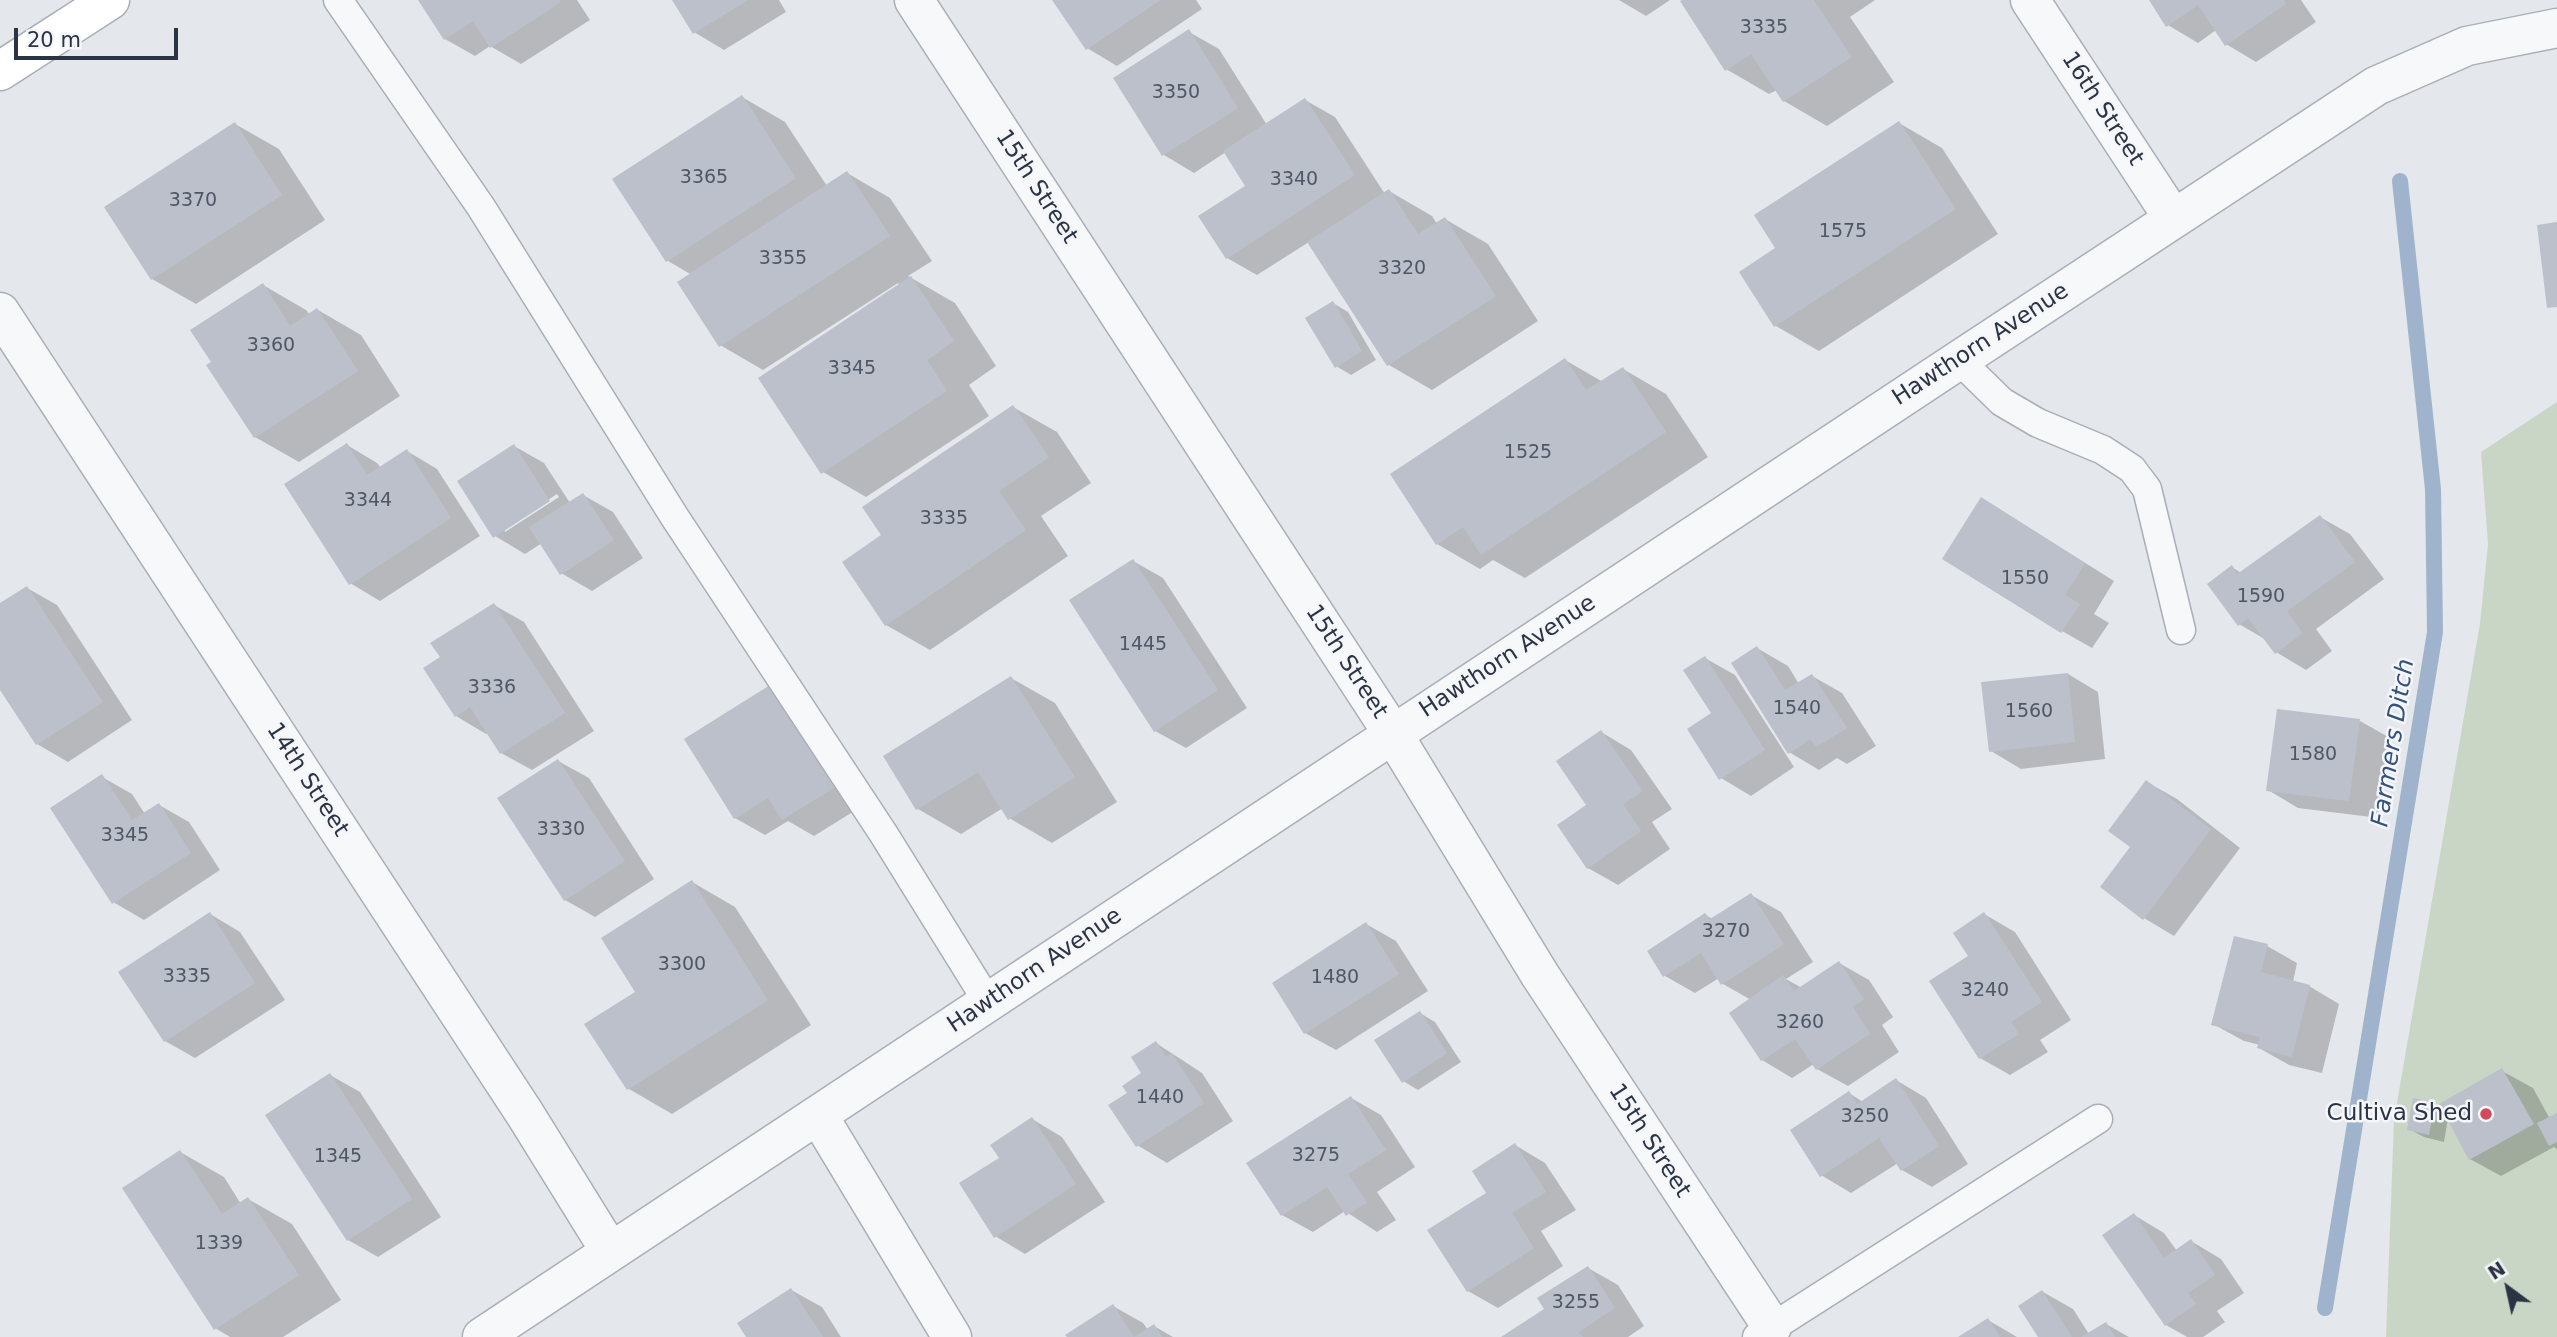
<!DOCTYPE html>
<html>
<head>
<meta charset="utf-8">
<style>
  body { margin:0 }
  #map { position:relative; width:2557px; height:1337px; overflow:hidden; background:#e4e7ec; font-family:"DejaVu Sans",sans-serif }
  canvas { display:block }
  .north { position:absolute; left:2473px; top:1253px; width:70px; height:70px; -webkit-text-stroke:5px #f4f6f9; paint-order:stroke; rotate:327deg; font-size:19px; font-weight:700; line-height:28px; text-align:center; color:#2b3445 }
  .north::after { content:''; display:block; margin:auto; width:24px; height:32px; background:#2b3445; clip-path:polygon(50% 0,100% 100%,50% 72%,0 100%) }
  .scale { position:absolute; left:14px; top:28px; width:164px; height:32px; box-sizing:border-box; border:4px solid #2b3445; border-top:0; padding-left:9px; font-size:21px; line-height:24px; white-space:nowrap; color:#2b3445; -webkit-text-stroke:5px #f4f6f9; paint-order:stroke }
</style>
</head>
<body>
<div id="map">
<canvas width="2557" height="1337"></canvas>
<div class="north">N</div>
<div class="scale">20 m</div>
</div>
<script>
const g = document.querySelector('canvas').getContext('2d');
g.lineJoin = 'round';
function fill(path, color) {
  g.fillStyle = color;
  g.fill(path, 'evenodd');
}
function strokePath(path, color, width, dash) {
  g.strokeStyle = color;
  g.lineWidth = width;
  g.lineCap = dash ? 'butt' : 'round';
  g.setLineDash(dash || []);
  g.stroke(path);
}
function write(font, color, halo, rows, align = 'center') {
  g.font = font + ' "DejaVu Sans",sans-serif';
  g.lineWidth = 5;
  g.setLineDash([]);
  g.textBaseline = 'middle';
  g.strokeStyle = halo;
  g.fillStyle = color;
  for (const [text, x, y, turn = 0] of rows) {
    g.save();
    g.translate(x, y);
    g.rotate((+turn || 0) * Math.PI / 180);
    g.textAlign = isNaN(turn) ? turn : align;
    if (halo) g.strokeText(text, 0, 0);
    g.fillText(text, 0, 0);
    g.restore();
  }
}
fill(new Path2D(`
  M2557,402v935h-171l8,-217 86,-496 8,-80 -7,-92z`), '#c9d6c5');
fill(new Path2D(`
  M420,0h157l13,20 -69,44 -31,-18 -15,10 -30,-17z
  M674,0h105l7,12 -62,38 -30,-18z
  M1054,0h142l6,9 -85,57 -30,-18z
  M1619,0h51l-24,16z
  M1685,0h190l-25,17 44,65 -67,44 -43,-25 -7,-11 -8,4 -43,-25z
  M2151,0h150l15,22 -60,40 -30,-18 -10,-14 -18,13 -30,-18z
  M1189,32l30,17 48,76 38,-25 30,17 50,77 4,-3 43,25 5,8 8,-5 43,25 50,77 -106,69 -43,-25 -80,-123 -52,33 -30,-17 20,-72 -21,-34 -32,21 -30,-18 -49,-77z
  M742,97l43,25 42,64 20,-13 43,25 42,63 -24,15 47,27 41,63 -27,19 20,31 -123,81 -43,-25 77,-186 -2,-3 -135,87 -43,-25 -28,-70 -24,-14z
  M1899,123l43,25 56,86 -179,117 -43,-25 1,-77z
  M235,124l44,25 46,71 -129,84 -44,-25z
  M263,285l43,25 4,5 8,-5 43,25 39,61 -101,66 -44,-25z
  M1333,303l15,9 28,48 -25,15 -15,-9z
  M1565,360l38,22 20,-13 43,25 42,63 -183,121 -32,-18 -13,9 -43,-25z
  M1013,407l44,25 34,51 -50,33 27,40 -138,94 -44,-25 -2,-90z
  M347,445l30,18 4,5 26,-17 30,18 43,67 -100,65 -30,-18z
  M514,446l30,17 26,40 13,-8 30,17 30,46 -51,33 -31,-18 -19,-30 -17,11 -30,-18zM557,494l2,3 -54,35v-4z
  M2012,517l102,64 -20,33 15,9 -17,25 -30,-17z
  M2320,517l30,17 34,45 -68,50 16,22 -26,19 -30,-18 -8,-11 -29,-17 -7,-57 9,6z
  M1133,561l30,17 84,130 -61,40 -31,-17z
  M27,588l30,17 75,115 -64,42 -31,-18 -37,-57v-81z
  M494,605l30,17 70,109 -62,39 -31,-17 -13,-21 -2,2 -30,-18 -14,-58z
  M1757,648l31,18 11,18 13,-8 30,17 34,53 -29,18 -10,-6 -18,12 -30,-18z
  M1705,658l30,17 59,92 -43,29 -30,-18z
  M2068,674l30,18 7,67 -84,10 -30,-18z
  M1011,678l44,25 62,99 -65,41 -43,-25 -6,-10 -42,26 -43,-25z
  M770,687l94,118 -50,31 -26,-15 -23,14 -30,-17z
  M2360,721l30,17 -11,80 -81,-10 -30,-18z
  M1601,732l30,18 41,59 -20,13 18,27 -52,36 -30,-17v-62z
  M558,761l31,17 65,101 -59,38 -30,-17z
  M102,777l30,17 13,20 14,-9 30,17 31,48 -76,50 -31,-18z
  M2147,782l30,17 63,49 -66,88 -30,-18 -42,-31 31,-41z
  M692,882l43,25 76,118 -139,89 -43,-25 -42,-65 51,-32z
  M1751,895l30,17 32,50 -27,17 16,9 37,-25 30,17 24,37 -11,8 17,27 -51,34 -31,-17 -3,-5 -22,14 -30,-18 -11,-60 -28,-16 -4,-6 -24,15 -30,-17 40,-61 8,4z
  M210,914l30,18 45,68 -90,58 -30,-17z
  M1984,914l31,18 56,88 -31,20 8,12 -38,23 -30,-17 -10,-102z
  M1366,924l30,17 32,50 -92,59 -31,-17z
  M2267,946l30,17 -4,19 16,4 30,18 -17,69 -33,-8 -30,-17 1,-3 -16,-4 -31,-17z
  M1420,1013l15,9 26,40 -43,28 -15,-9z
  M1156,1043l46,30 31,48 -66,42 -30,-18 -8,-51 15,-20z
  M2502,1071l31,17 17,31 7,-4v34l-3,-2 -53,29 -31,-17 -22,-41 -4,24 -20,-5 -15,-8 25,-25 10,6z
  M330,1075l30,17 81,125 -63,40 -30,-17z
  M1896,1080l30,18 42,66 -36,23 -30,-17 -4,-7 -47,30 -30,-18 28,-82 14,9z
  M1351,1098l30,17 34,52 -38,25 19,28 -19,12 -32,-21 -32,21 -31,-17z
  M1032,1119l30,18 43,65 -80,52 -30,-18 6,-77z
  M1515,1145l30,18 31,47 -35,21 22,35 -65,42 -30,-17 21,-97z
  M180,1152l44,25 17,27 7,-5 44,25 49,76 -58,37h-53l-15,-9z
  M2134,1215l30,18 13,18 14,-10 30,18 23,34 -27,18 8,11 -22,15h-16l-21,-12z
  M1588,1268l30,17 26,41 -16,11h-124l42,-27z
  M791,1290l31,17 19,30h-93z
  M2043,1292l30,17 16,25 17,-10 23,13h-89z
  M1113,1306l30,17 5,7 6,-4 19,11h-104z
  M1988,1320l29,17h-55z`), '#0003');
strokePath(new Path2D(`
  M2325,1308l110,-676 -2,-143 -33,-308`), '#9fb4cc', 16);
fill(new Path2D(`
  M418,0h141l2,2 -71,46 -17,-27 -29,19z
  M672,0h76l-55,34z
  M1052,0h109l-75,50z
  M1682,0h132l38,57 -69,45 -32,-48 -26,17 -45,-70z
  M2149,0h135l2,4 -61,42 -27,-41 -32,22z
  M1189,29l49,79 -76,48 -49,-78z
  M742,95l54,83 -130,84 -54,-83z
  M1305,98l50,77 -129,84 -28,-43 47,-30 -22,-35z
  M1899,121l57,88 -182,118 -35,-55 36,-24 -21,-33z
  M235,122l47,73 -131,85 -47,-73z
  M847,171l43,65 -171,111 -42,-65z
  M1389,189l29,45 27,-17 51,79 -109,70 -80,-124z
  M2557,222v85l-10,1 -10,-83z
  M911,276l43,65 -27,19 20,31 -126,83 -63,-96z
  M263,283l27,43 27,-18 41,63 -104,67 -48,-73 5,-3 -21,-32z
  M1333,301l29,50 -27,17 -30,-50z
  M1565,358l21,32 37,-23 43,65 -185,123 -18,-28 -27,18 -46,-71z
  M1013,405l36,52 -50,34 27,39 -141,96 -43,-64 39,-27 -19,-28z
  M347,443l20,32 40,-26 44,69 -102,67 -65,-101z
  M514,444l36,57 -57,37 -36,-57z
  M583,493l31,47 -54,35 -31,-48z
  M1981,497l104,66 -20,32 15,9 -19,29 -119,-74z
  M2320,515l35,47 -68,49 16,22 -28,21 -27,-36 -10,8 -31,-42 25,-19 5,9z
  M1133,559l85,131 -64,42 -85,-132z
  M27,586l76,116 -67,43 -36,-55v-87z
  M494,603l71,110 -65,41 -30,-47 -15,10 -32,-49 17,-11 -10,-14z
  M1757,646l28,44 27,-16 35,54 -31,19 -6,-8 -22,15 -57,-91z
  M1705,656l60,94 -46,30 -32,-51 24,-16 -28,-43z
  M2068,673l7,69 -86,10 -8,-70z
  M1011,676l64,101 -67,43 -30,-48 -62,38 -33,-54z
  M770,685l65,102 -53,33 -14,-22 -34,21 -50,-80z
  M2277,709l83,10 -11,82 -83,-10z
  M1601,730l42,61 -20,13 18,27 -54,38 -30,-44 29,-20 -30,-44z
  M558,759l67,102 -61,40 -67,-103z
  M102,774l30,46 27,-17 32,50 -79,51 -62,-96z
  M2146,780l65,49 -68,91 -43,-33 30,-40 -22,-16z
  M692,880l76,120 -141,90 -43,-66 51,-32 -34,-54z
  M1751,893l33,51 -63,41 -20,-32 -38,24 -16,-26 58,-38 5,6z
  M210,912l45,71 -91,59 -46,-70z
  M1984,912l58,90 -31,20 8,12 -40,25 -50,-78 39,-25 -15,-23z
  M1366,922l33,52 -95,60 -32,-51z
  M2234,936l34,8 -7,28 49,13 -18,72 -35,-9 3,-11 -49,-12z
  M1839,961l25,38 -11,8 17,27 -54,36 -21,-31 -34,22 -32,-48 54,-38 11,16z
  M1420,1011l27,42 -45,30 -28,-43z
  M1156,1041l10,16 6,-4 32,50 -68,44 -28,-42 19,-12 -5,-7 19,-13 -10,-16z
  M2502,1068l32,56 -65,36 -30,-56z
  M330,1073l82,126 -65,42 -82,-126z
  M1896,1078l43,68 -38,25 -22,-33 -59,39 -30,-47 59,-39 8,13z
  M1351,1096l35,54 -38,24 19,28 -21,14 -19,-29 -46,29 -35,-53z
  M2413,1098l22,4 -6,33 -22,-5z
  M2557,1113v29l-8,4 -12,-23z
  M1032,1117l44,67 -82,54 -35,-55 40,-25 -9,-13z
  M1515,1143l31,49 -34,21 22,35 -67,44 -40,-62 59,-37 -14,-22z
  M180,1150l42,64 26,-17 51,78 -85,55 -92,-142z
  M2134,1213l30,45 27,-19 24,36 -27,18 8,11 -31,22 -63,-91z
  M1588,1266l27,42 -36,24 4,5h-82l43,-28 -7,-11z
  M791,1288l32,49h-77l-9,-14z
  M2042,1290l30,47h-34l-20,-31z
  M1113,1304l21,33 20,-13 8,13h-95l-2,-2z
  M1988,1318l12,19h-42z
  M2106,1322l9,15h-34z`), '#bbc0ca');
const lane = new Path2D(`
  M338,0l143,207 193,309 209,317 105,169
  M1959,360l43,42 36,21 65,27 29,19 15,20 34,141
  M1757,1337l341,-218`);
const street = new Path2D(`
  M914,0l479,734 147,241 232,352
  M2030,0l143,218
  M0,312l525,802 85,137
  M818,1115l134,222
  M482,1337l1477,-977 417,-274 91,-40 90,-18`);
const secondary = new Path2D(`
  M0,71l110,-71`);
strokePath(lane, '#a9aeb7', 31);
strokePath(street, '#a9aeb7', 41);
strokePath(secondary, '#a9aeb7', 41);
strokePath(lane, '#f7f8fa', 28);
strokePath(street, '#f7f8fa', 38);
strokePath(secondary, '#fff', 38);
for (const [x, y, r, color] of [
  [2486,1114,7,"#d1495b"]
]) {
  const dot = new Path2D();
  dot.arc(x, y, r, 0, 2 * Math.PI);
  g.fillStyle = color;
  g.fill(dot);
  strokePath(dot, '#f4f6f9', 2.5);
}
write('19px', '#4f5766', null, [
  ["3335",1764,28],
  ["3350",1176,93],
  ["3365",704,178],
  ["3340",1294,180],
  ["3370",193,201],
  ["1575",1843,232],
  ["3355",783,259],
  ["3320",1402,269],
  ["3360",271,346],
  ["3345",852,369],
  ["1525",1528,453],
  ["3344",368,501],
  ["3335",944,519],
  ["1550",2025,579],
  ["1590",2261,597],
  ["1445",1143,645],
  ["3336",492,688],
  ["1540",1797,709],
  ["1560",2029,712],
  ["1580",2313,755],
  ["3330",561,830],
  ["3345",125,836],
  ["3270",1726,932],
  ["3300",682,965],
  ["3335",187,977],
  ["1480",1335,978],
  ["3240",1985,991],
  ["3260",1800,1023],
  ["1440",1160,1098],
  ["3250",1865,1117],
  ["3275",1316,1156],
  ["1345",338,1157],
  ["1339",219,1244],
  ["3255",1576,1303]
]);
write('23px', '#2b3445', '#f4f6f9', [
  ["16th Street",2102,109,57],
  ["15th Street",1036,187,57],
  ["Hawthorn Avenue",1981,345,-33],
  ["Hawthorn Avenue",1508,657,-33],
  ["15th Street",1346,662,57],
  ["14th Street",307,780,57],
  ["Hawthorn Avenue",1035,971,-34],
  ["15th Street",1649,1141,57]
]);
write('23px', '#2b3445', '#f4f6f9', [
  ["Cultiva Shed",2472,1114]
], 'right');
write('italic 24px', '#34527a', '#f4f6f9', [
  ["Farmers Ditch",2394,743,-81]
]);
</script>
</body>
</html>
